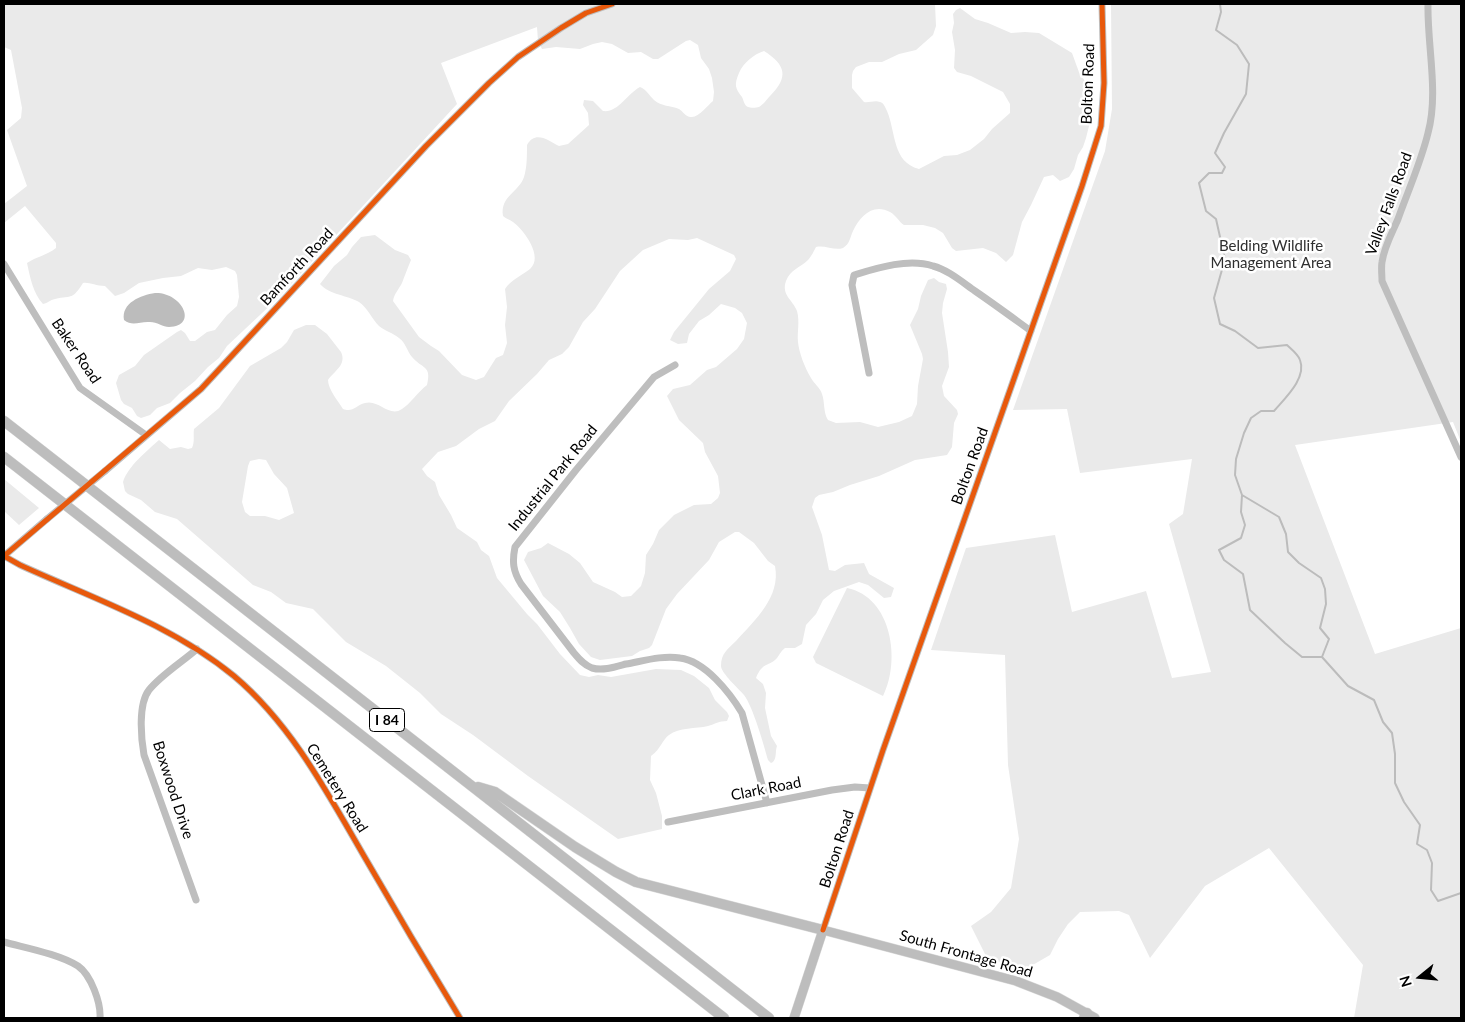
<!DOCTYPE html>
<html>
<head>
<meta charset="utf-8">
<style>
  body { margin:0 }
  #map { position:relative; width:1465px; height:1022px; overflow:hidden; background:#fff; font-family:Lato,sans-serif }
  canvas { display:block }
  .frame { position:absolute; inset:0; border:5px solid #000; pointer-events:none }
  .north { position:absolute; left:1395px; top:952px; width:50px; height:50px; -webkit-text-stroke:4px #fff; paint-order:stroke; rotate:253deg; font-size:14px; font-weight:700; line-height:20px; text-align:center; color:#000 }
  .north::after { content:''; display:block; margin:auto; width:18px; height:22px; background:#000; clip-path:polygon(50% 0,100% 100%,50% 72%,0 100%) }
</style>
</head>
<body>
<div id="map">
<canvas width="1465" height="1022"></canvas>
<div class="frame"></div>
<div class="north">N</div>
</div>
<script>
const g = document.querySelector('canvas').getContext('2d');
g.lineJoin = 'round';
function fill(path, color) {
  g.fillStyle = color;
  g.fill(path, 'evenodd');
}
function strokePath(path, color, width, dash) {
  g.strokeStyle = color;
  g.lineWidth = width;
  g.lineCap = dash ? 'butt' : 'round';
  g.setLineDash(dash || []);
  g.stroke(path);
}
function write(font, color, halo, rows, align = 'center') {
  g.font = font + ' Lato,sans-serif';
  g.lineWidth = 5;
  g.setLineDash([]);
  g.textBaseline = 'middle';
  g.strokeStyle = halo;
  g.fillStyle = color;
  for (const [text, x, y, turn = 0] of rows) {
    g.save();
    g.translate(x, y);
    g.rotate((+turn || 0) * Math.PI / 180);
    g.textAlign = isNaN(turn) ? turn : align;
    if (halo) g.strokeText(text, 0, 0);
    g.fillText(text, 0, 0);
    g.restore();
  }
}
fill(new Path2D(`
  M4,4h931l1,22 -3,9 -17,15 -17,4 -17,8h-13l-13,5 -3,4 -1,4v13l12,14c5,1 11,-2 16,0 4,1 5,5 7,9 9,21 5,51 32,58l25,-13 13,-1 13,-5 14,-11 8,-10 18,-16v-9l-7,-12 -32,-16 -14,-4 -3,-4 1,-18 -3,-18 2,-9 -1,-9 3,-4 4,-2 15,11 13,4 23,10 14,-1 14,1 33,20 8,22 6,7 7,28 -7,28 -3,9 -5,8 -4,14 -5,8 -9,4 -7,-6 -9,2 -13,28 -9,17 -9,33 -7,7 -10,-9 -13,-5 -27,3 -4,-3 -9,-15 -8,-5 -12,-3h-19c-5,-3 -8,-10 -14,-13 -17,-9 -30,4 -37,19 -3,6 -3,13 -10,17 -8,3 -18,-3 -27,-1 -2,4 -5,10 -8,13 -7,7 -18,10 -22,21 -5,14 7,19 11,30 3,11 0,21 1,31 1,11 7,26 13,36 3,6 9,9 11,16 3,8 1,18 6,26l8,3 24,-1 18,5 21,-5 13,-6 5,-12 1,-18 5,-27 -1,-5 -12,-29 8,-16 3,-13 7,-16 6,-2 5,4 7,2 1,5 -4,14 -1,10 6,39 1,15 -7,19 2,10 13,14 1,4 -4,9 -2,24 -5,8 -32,5 -36,16 -29,9 -17,7 -14,3 -4,3 -3,9 10,28 7,35 6,1 10,-6 19,-2 5,11 25,14 -3,9 -7,1 -16,-13 -9,-3 -25,9 -11,9 -7,14 -10,11 -4,19 -7,4h-10c-4,3 -5,6 -8,10 -8,9 -14,3 -21,20l7,6 3,9 -1,15 6,28 6,10c-2,5 0,12 -4,16l-2,1 -3,-3c-4,-15 -15,-53 -24,-65 -5,-6 -23,-22 -23,-29 0,-13 7,-17 15,-25 19,-21 45,-44 39,-75l-7,-5 -14,-18 -15,-11h-4l-16,10 -10,18 -32,34 -11,15 -14,36 -3,3 -9,3 -8,5 -32,4 -9,-3 -12,-13 -9,-16 -10,-16 -17,-16 -19,-36 4,-8 13,-4 7,-5 21,11 11,9 13,19 22,10 7,5 9,-1 10,-10 4,-13 1,-18 7,-11 6,-14 15,-15 20,-10 17,-1 7,-6 2,-5 -2,-17 -13,-24 -2,-9 -24,-23 -12,-24 6,-7 17,-4 17,-15 9,-3 21,-18 7,-10 3,-16 -5,-10 -7,-5 -14,-4 -12,11 -10,6 -10,13 -2,9 -9,1 -8,-4 4,-8 35,-43 21,-18 6,-12 -2,-4 -37,-17 -9,2 -19,-1 -26,11 -23,21 -25,38 -12,13 -14,25 -7,7 -13,6 -12,14 -28,27 -14,20 -16,8 -23,17 -18,6 -16,17 5,7 8,6 4,13 12,20 6,13 20,14 4,8 8,6 8,22 30,36 10,10 23,30 20,21 9,2 9,-2 13,2 45,-8 25,1 13,6 15,12 6,12 12,12 2,4 -2,5c-8,0 -12,3 -19,5 -12,3 -29,1 -39,9 -7,5 -8,14 -18,21l-1,24 6,13 6,23v13l-44,10 -90,-63 -55,-41 -32,-21 -21,-21 -34,-27 -40,-24 -33,-33 -27,-6 -15,-11 -18,-7 -76,-66 -22,-7 -14,-12 -13,-6 -3,-3 -2,-9c5,-16 24,-31 36,-42l11,9 11,-2 7,2 4,-1c3,-7 1,-12 2,-19l25,-21 31,-42 31,-18 6,-6 7,-12 12,-5h9l12,9 14,18c6,13 -7,19 -13,28 0,9 10,21 15,29 10,4 13,-4 22,-6 14,-4 24,15 37,6 8,-5 16,-17 25,-24 5,-20 -5,-16 -15,-28 -5,-6 -6,-14 -13,-19 -6,-5 -14,-7 -20,-12 -7,-7 -12,-19 -20,-24 -12,-7 -29,-7 -39,-18l14,-18 13,-11 5,-8 9,-10 14,-2 20,15 13,5 3,5c-3,7 -6,15 -9,23 -3,6 -8,11 -9,18l26,36 12,9 8,5 23,24 14,5 8,-3 12,-19 7,-3 4,-12 -2,-18 2,-18 -2,-18c6,-9 16,-13 25,-20 14,-12 -6,-39 -17,-47 -4,-3 -7,-3 -10,-6 -3,-20 16,-24 21,-39 3,-9 3,-22 3,-32 8,-15 21,-5 32,1l9,-2 21,-19 -1,-12 -5,-8 1,-5 9,1 10,10c15,2 24,-17 37,-24 6,2 9,8 14,13 8,7 16,5 25,9 4,2 7,9 13,8 7,0 16,-12 21,-16l1,-9 -2,-14 -3,-9 -8,-11 -3,-13 -8,-5 -4,1 -28,18h-5l-12,-7 -13,1 -16,-9 -10,-2 -9,2 -13,5 -24,-2 -14,2 -4,-8 -1,-14 -96,36 16,41 -179,194 -51,48 -8,12 -11,9 -13,14 -15,12 -10,10 -13,5 -7,7 -9,3 -4,-2 -5,-8 -8,-4 -3,-4 -5,-17 3,-8 16,-9 9,-11 33,-23 4,-2 4,3 5,8h5l12,-9 8,-2 12,-15 10,-9 2,-9 -2,-22 -2,-4 -9,-4 -14,3 -14,-2 -17,8 -18,2 -24,5 -15,10 -9,3 -10,-10c-9,0 -16,-4 -22,-3 -11,17 -10,12 -28,16 -5,1 -7,4 -12,5 -10,-11 -13,-27 -16,-41 9,-6 20,-8 29,-15v-5l-31,-37 -21,17v-19l23,-18 -20,-56 14,-12 1,-10 -11,-58 -7,-3zM764,51c22,14 25,26 6,45 -3,3 -7,9 -11,11 -3,1 -9,1 -11,0 -4,-2 -4,-6 -6,-10 -7,-9 -8,-12 -3,-24 4,-10 15,-19 25,-22zM259,459l7,1 8,14 13,14 7,25 -15,7 -14,-4h-15l-5,-4 -3,-10 6,-36 2,-5z
  M1111,4h350v438l-8,-20 -158,23 80,209 86,-26v390h-107l9,-53 -94,-117 -64,38 -55,72 -21,-43 -10,-4 -39,1 -12,12 -10,15 -8,16 -26,15 -37,-12 -16,-32 20,-14 20,-24 8,-49 -11,-74 -3,-110 -74,-5 35,-102 89,-13 17,77 74,-21 26,87 39,-6 -42,-148 14,-10 9,-55 -112,14 -13,-64 -54,1 92,-259 7,-42z
  M4,479l35,29 -20,17 -15,-14z
  M847,588c45,9 54,73 36,108l-67,-33 -3,-6z`), '#eaeaea');
fill(new Path2D(`
  M155,293c27,-1 44,33 14,34 -6,0 -12,-5 -19,-5 -10,-1 -17,5 -26,-2 -3,-17 17,-25 31,-27z`), '#bcbcbc');
strokePath(new Path2D(`
  M1220,4l1,8 -5,18 21,15 12,19 -3,30 -22,39 -9,20 10,14 -3,6h-13l-10,10 7,28 10,8 9,40 -11,39 6,26 15,7 23,17 29,-3c4,4 11,9 13,15 7,18 -15,38 -26,51h-13l-10,7 -7,15 -8,26 -1,16 7,20 37,22 7,17 2,18 11,11 22,15 4,11 1,15 -6,24 9,11 -7,18 26,29 26,14 9,22 9,11 3,21v29l9,19 16,23 -3,19 10,6 5,13 -1,27 7,11 23,-8
  M1242,495l-1,17 4,13 -4,13 -22,12 5,10 19,14 7,36 35,33 17,14h19`), '#bcbcbc', 2);
const major = new Path2D(`
  M794,1018l29,-88 193,51 41,16 38,21`);
const highway = new Path2D(`
  M4,421l765,597
  M4,457l720,561
  M478,787l17,5 80,55 41,25 20,10 187,48
  M1084,1018l3,-5`);
strokePath(major, '#dbdbdb', 10);
strokePath(highway, '#dbdbdb', 11);
strokePath(new Path2D(`
  M1428,4c-1,41 11,89 0,129 -7,29 -20,58 -30,86 -6,14 -14,28 -16,43 -1,6 0,13 0,19l79,176
  M4,264l76,124 66,47
  M675,365l-21,12 -78,93 -61,77c-3,15 -2,24 6,37l53,69c5,6 10,12 18,15 11,3 23,-1 34,-4 17,-3 37,-9 54,-6 25,3 50,35 62,55l25,90
  M869,373l-17,-88 2,-10c23,-7 54,-17 79,-9 15,4 29,16 42,25 19,13 38,27 56,40
  M105,471l96,-82 225,-243 63,-63 29,-26 43,-29 25,-15 26,-9
  M4,556l16,9c72,33 152,60 214,111 57,48 93,116 130,180 31,54 63,108 96,162
  M4,556l43,-37
  M668,822l164,-32 23,-3 15,1
  M196,900l-52,-145c-3,-17 -6,-51 5,-65 12,-15 33,-28 48,-41
  M823,930l60,-180 199,-564 19,-60 3,-43 -2,-79
  M4,942c22,6 55,12 74,24 13,9 23,37 22,52`), '#bebebe', 7);
strokePath(major, '#bdbdbd', 9);
strokePath(highway, '#bdbdbd', 10);
strokePath(new Path2D(`
  M47,519l58,-48`), '#bebebe', 7);
strokePath(new Path2D(`
  M4,556l197,-167 225,-243 63,-63 29,-26 43,-29 25,-15 26,-9
  M4,556l16,9c72,33 152,60 214,111 57,48 93,116 130,180 31,54 63,108 96,162
  M823,930l60,-180 199,-564 19,-60 3,-43 -2,-79`), '#e8590c', 5);
for (const [x, y, w] of [
  [387,720,35]
]) {
  const box = new Path2D();
  box.roundRect(x - w / 2, y - 11.5, w, 23, 4);
  g.fillStyle = '#fff';
  g.fill(box);
  strokePath(box, '#000', 1);
}
write('bold 14px', '#000', null, [
  ["I 84",387,720]
]);
write('15px', '#000', '#fff', [
  ["Bolton Road",1088,84,-88],
  ["Valley Falls Road",1389,204,-70],
  ["Bamforth Road",297,267,-47],
  ["Baker Road",76,351,56],
  ["Bolton Road",970,466,-70],
  ["Industrial Park Road",553,478,-51],
  ["Cemetery Road",337,788,58],
  ["Clark Road",766,789,-11],
  ["Boxwood Drive",173,790,72],
  ["Bolton Road",837,849,-72],
  ["South Frontage Road",966,954,16]
]);
write('15px', '#2f2f2f', '#fff', [
  ["Belding Wildlife",1271,246],
  ["Management Area",1271,263]
]);
</script>
</body>
</html>
